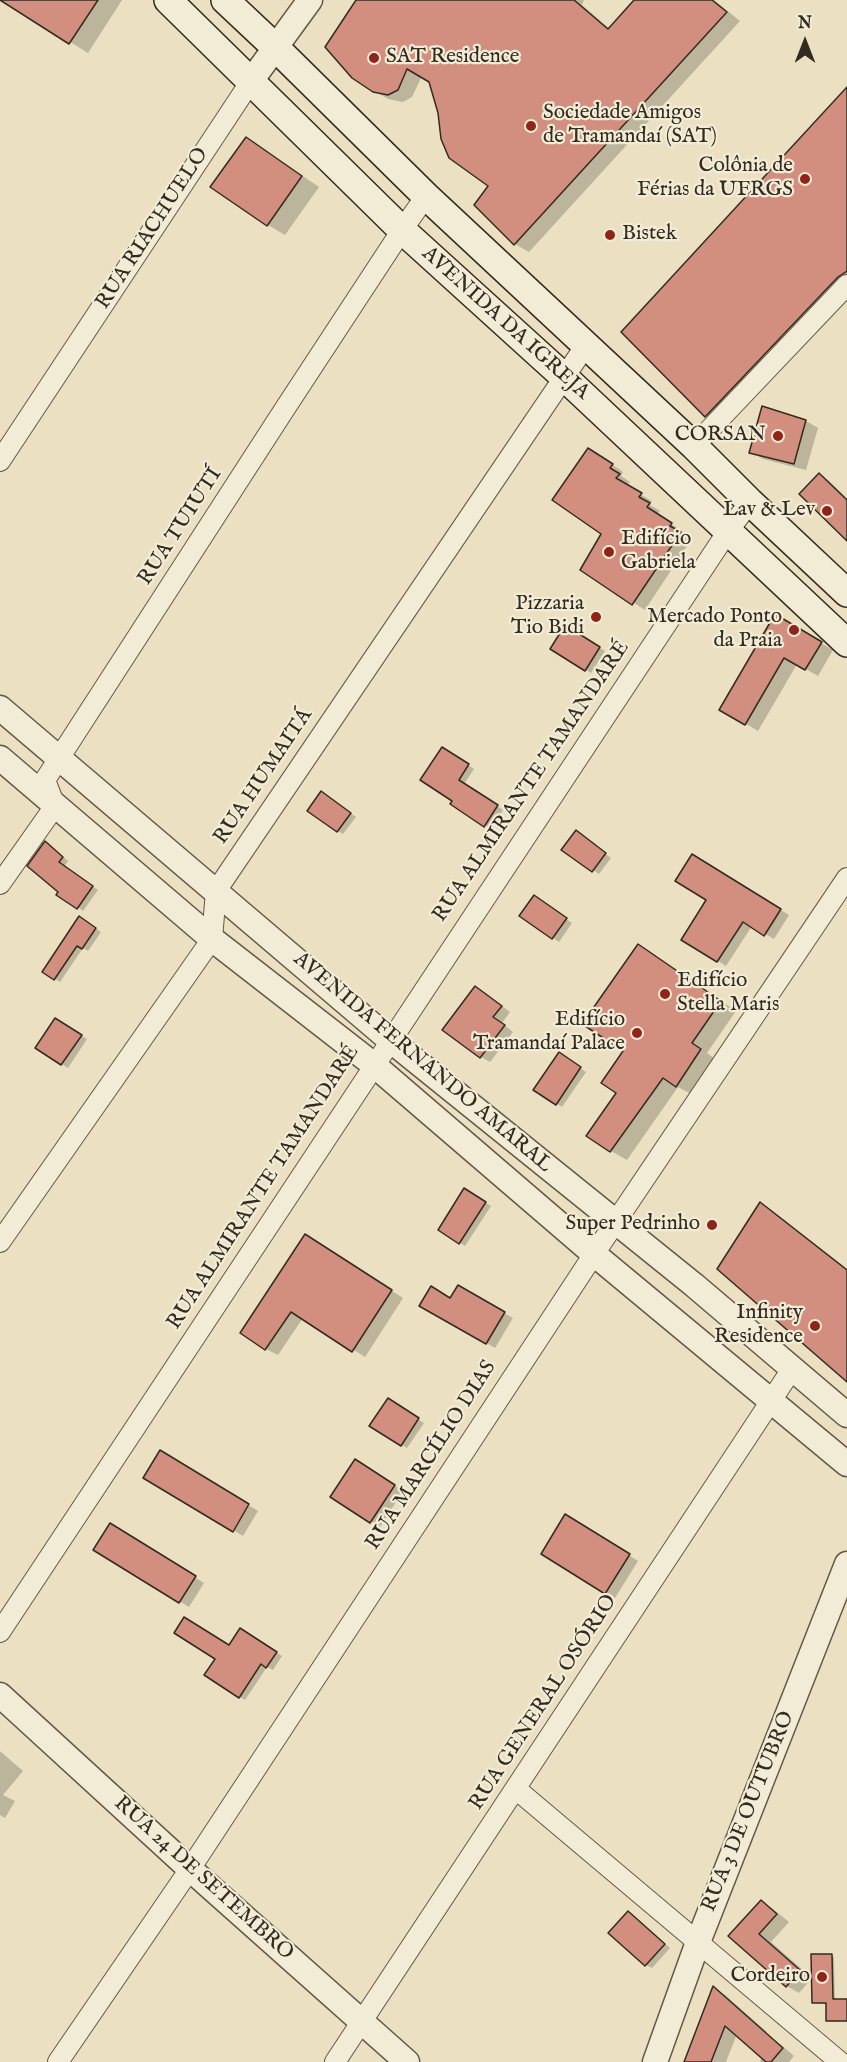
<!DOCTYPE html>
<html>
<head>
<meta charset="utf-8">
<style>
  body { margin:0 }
  #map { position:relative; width:847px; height:2062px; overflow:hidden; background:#ebe1c2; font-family:"IM FELL English",serif }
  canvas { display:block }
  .north { position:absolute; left:775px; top:12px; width:60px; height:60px; -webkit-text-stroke:4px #f2ecd7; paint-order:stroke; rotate:0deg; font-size:16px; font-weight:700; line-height:24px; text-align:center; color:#342b20 }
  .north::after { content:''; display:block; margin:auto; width:21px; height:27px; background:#342b20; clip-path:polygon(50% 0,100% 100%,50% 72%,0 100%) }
</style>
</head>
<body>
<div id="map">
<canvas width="847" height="2062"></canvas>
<div class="north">N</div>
</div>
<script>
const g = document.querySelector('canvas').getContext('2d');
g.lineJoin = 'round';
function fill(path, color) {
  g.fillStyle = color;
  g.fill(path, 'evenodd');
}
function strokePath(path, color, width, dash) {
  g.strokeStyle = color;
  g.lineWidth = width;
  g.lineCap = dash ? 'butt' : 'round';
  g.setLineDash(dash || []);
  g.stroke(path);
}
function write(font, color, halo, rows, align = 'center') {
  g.font = font + ' "IM FELL English",serif';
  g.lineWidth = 4.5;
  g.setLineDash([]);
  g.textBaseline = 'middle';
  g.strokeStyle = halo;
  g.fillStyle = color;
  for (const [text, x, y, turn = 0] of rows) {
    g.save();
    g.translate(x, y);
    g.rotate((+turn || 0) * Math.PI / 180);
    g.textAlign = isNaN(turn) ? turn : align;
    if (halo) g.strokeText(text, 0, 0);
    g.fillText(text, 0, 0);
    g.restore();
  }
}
fill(new Path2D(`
  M9,0h113l-34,53 -81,-50z
  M357,0h227l-2,5 28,24 26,-29h78l26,21 -211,231 -14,-8 -39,-39 14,-19 -50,-73 -9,-32 -9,-5 -10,21 -9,5 -15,-3 -15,-9z
  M847,90v199l-129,134 -12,-7z
  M264,150l55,37 -34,48 -17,-10z
  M806,421l12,7 -12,42 -43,-11 -12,-7z
  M600,456l23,16 -2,4 9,6 -4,4 26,15 -2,4 10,6 -3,4 25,16 -1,2 10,7 -46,70 -63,-41 21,-36z
  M819,475l9,5 19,18v41z
  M775,616l58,34 -15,26 -21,-12 -39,67 -37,-22z
  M566,627l39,24 -14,22 -39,-25z
  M443,749l31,20 -10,15 39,26 -12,19 -37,-29z
  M327,797l29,20 -13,17 -5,-3z
  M582,836l29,22 -12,16 -36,-25z
  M46,843l22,18 -4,6 34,23 -15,21 -23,-19z
  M692,856l97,59 -15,24 -22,-13 -26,40 -43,-27 25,-39z
  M540,900l32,23 -13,19 -38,-26z
  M85,921l16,11 -13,19 -5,-3 -23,34 -16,-10z
  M654,955l82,56 -29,42 9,7 -23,35 -15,-8 -51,73 -16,-9 7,-59 7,-41z
  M485,993l25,19 -8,11 11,9 -23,30 -9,-5z
  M56,1020l31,19 -19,29 -31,-20z
  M565,1058l21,14 -24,35 -6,-4z
  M465,1190l26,16 -26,40 -25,-16z
  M760,1204l13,7 74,58v111z
  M317,1243l86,55 -38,59 -62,-39 -25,37 -12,-6z
  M458,1287l55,31 -18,30 -74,-43 30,-5z
  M388,1400l36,23 -17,25 -35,-22z
  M161,1452l97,59 -15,25 -98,-59z
  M365,1466l38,25 -23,36 -9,-6z
  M566,1516l72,45 -23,37 -72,-45z
  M110,1525l94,58 -15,24 -94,-57z
  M246,1633l36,23 -9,14 -6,-3 -22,33 -5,-3 -10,-50z
  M0,1751l23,20 -20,24 12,6 -10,17 -5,-3z
  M761,1901l12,8 16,13 -18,20 41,36 -13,15 -12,-7 -56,-50z
  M629,1913l41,35 -18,20 -6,-3z
  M832,1956l2,1 1,44h12v20l-17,1 -2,-2v-16l-15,-1z
  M713,1988l12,7 42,37 -9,17 -21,-15 -11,28h-41z
  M768,2037l12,7 14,12 -5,6h-29z`), '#0003');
const building = new Path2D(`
  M0,0h98l-29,44z
  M356,0h218l34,29 26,-29h78l15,12 -213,233 -40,-40 14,-19 -39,-28 -8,-19 -3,-26 -9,-31 -22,-13 -9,21 -10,5 -15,-3 -21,-14 -27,-31z
  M847,87v184l-9,6 -133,140 -84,-85z
  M246,137l56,39 -35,50 -57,-39z
  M762,406l44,14 -12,44 -45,-11z
  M588,448l25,16 -3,4 10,6 -4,4 26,15 -3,4 11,6 -3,4 25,16 -2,3 11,6 -49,73 -52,-35 21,-36 -49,-34z
  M819,473l28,27v41l-48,-47z
  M775,614l47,28 -17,28 -21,-12 -39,67 -26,-15z
  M565,625l35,22 -15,24 -35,-22z
  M442,747l27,17 -10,16 39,25 -14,22 -34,-23 2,-3 -32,-21z
  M321,791l30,22 -14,19 -30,-21z
  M576,830l30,23 -14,19 -31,-22z
  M45,841l18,16 -4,5 34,24 -16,23 -21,-14 2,-3 -31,-26z
  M692,854l89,55 -17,27 -21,-14 -26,40 -36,-22 25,-40 -31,-19z
  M534,895l33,23 -15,21 -33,-23z
  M79,916l17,12 -14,21 -5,-3 -23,34 -12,-8z
  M638,944l83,57 -29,42 9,6 -25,38 -13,-9 -53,74 -24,-16 30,-43 -15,-10 22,-32 -41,-27z
  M475,986l27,20 -9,11 12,8 -25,33 -38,-28z
  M55,1018l27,17 -21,30 -26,-17z
  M559,1052l22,15 -25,38 -23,-15z
  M464,1188l22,14 -27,42 -21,-14z
  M760,1202l87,68v112l-130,-113z
  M305,1234l87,56 -40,62 -61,-40 -26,38 -25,-17z
  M458,1285l47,27 -19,32 -67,-38 12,-20 19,12z
  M388,1398l31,20 -18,28 -32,-20z
  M160,1450l89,54 -16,28 -90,-54z
  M355,1459l40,26 -25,38 -40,-26z
  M565,1514l65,40 -25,40 -64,-40z
  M110,1523l86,53 -17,27 -86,-53z
  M184,1617l45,28 11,-17 37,24 -11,16 -5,-4 -22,34 -35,-23 11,-16 -41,-26z
  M761,1900l16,14 -18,20 41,36 -14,17 -58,-51z
  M628,1911l37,33 -20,22 -37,-33z
  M811,1954h21l1,45h14v22h-21v-18h-14z
  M713,1986l70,62 -12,14h-5l-41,-36 -14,36h-27z`);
fill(building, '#d28e7e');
strokePath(building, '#342b20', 1.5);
const minor = new Path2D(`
  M694,446l153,-161
  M0,461l251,-380
  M0,884l55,-78 -10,-26 239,-370 118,-180 24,-34
  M0,1242l212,-303 4,-48 370,-546
  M0,1632l728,-1101 22,-29
  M516,1789l324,273
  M58,2062l132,-193 404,-615 253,-376
  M335,2062l457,-693`);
const tertiary = new Path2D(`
  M251,81l59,-81
  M0,708l390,332 304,245 153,130
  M0,758l212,181 162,126 220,189 253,210
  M0,1695l190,174 217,193
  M655,2062l43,-120 149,-378`);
const secondary = new Path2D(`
  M168,0l234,230 161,146 284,267
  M225,0l51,48 150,148 268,250 56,56 97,91`);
strokePath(minor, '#625848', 22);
strokePath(tertiary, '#625848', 27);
strokePath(secondary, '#342b20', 30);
strokePath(minor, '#f2ecd7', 20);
strokePath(tertiary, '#f2ecd7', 24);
strokePath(secondary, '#f2ecd7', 27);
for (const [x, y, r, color] of [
  [374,58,6,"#8f2418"],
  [531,126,6,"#8f2418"],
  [805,179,6,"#8f2418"],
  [610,235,6,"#8f2418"],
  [778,436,6,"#8f2418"],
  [827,511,6,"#8f2418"],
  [609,552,6,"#8f2418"],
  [596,617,6,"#8f2418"],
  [794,630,6,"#8f2418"],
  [665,994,6,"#8f2418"],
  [637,1033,6,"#8f2418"],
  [712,1225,6,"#8f2418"],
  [815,1326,6,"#8f2418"],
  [822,1977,6,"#8f2418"]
]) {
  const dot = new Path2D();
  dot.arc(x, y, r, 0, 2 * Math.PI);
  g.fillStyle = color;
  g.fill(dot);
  strokePath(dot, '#f2ecd7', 2);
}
write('21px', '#342b20', '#f2ecd7', [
  ["SAT Residence",386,58,"left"],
  ["Sociedade Amigos",543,114,"left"],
  ["de Tramandaí (SAT)",543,138,"left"],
  ["Colônia de",793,167],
  ["Férias da UFRGS",793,191],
  ["Bistek",622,235,"left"],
  ["CORSAN",766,436],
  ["Lav & Lev",815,511],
  ["Edifício",621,540,"left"],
  ["Gabriela",621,564,"left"],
  ["Pizzaria",584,605],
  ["Tio Bidi",584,629],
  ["Mercado Ponto",782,618],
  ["da Praia",782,642],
  ["Edifício",677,982,"left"],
  ["Stella Maris",677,1006,"left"],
  ["Edifício",625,1021],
  ["Tramandaí Palace",625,1045],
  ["Super Pedrinho",700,1225],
  ["Infinity",803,1314],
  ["Residence",803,1338],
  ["Cordeiro",810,1977]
], 'right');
write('21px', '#342b20', '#f2ecd7', [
  ["RUA RIACHUELO",153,229,-57],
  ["AVENIDA DA IGREJA",505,324,42],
  ["RUA TUIUTÍ",181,527,-57],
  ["RUA HUMAITÁ",264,777,-56],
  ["RUA ALMIRANTE TAMANDARÉ",532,782,-56],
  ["AVENIDA FERNANDO AMARAL",422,1063,40],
  ["RUA ALMIRANTE TAMANDARÉ",264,1188,-57],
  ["RUA MARCÍLIO DIAS",432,1456,-57],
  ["RUA GENERAL OSÓRIO",544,1703,-57],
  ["RUA 3 DE OUTUBRO",749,1812,-68],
  ["RUA 24 DE SETEMBRO",203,1879,42]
]);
</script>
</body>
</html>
